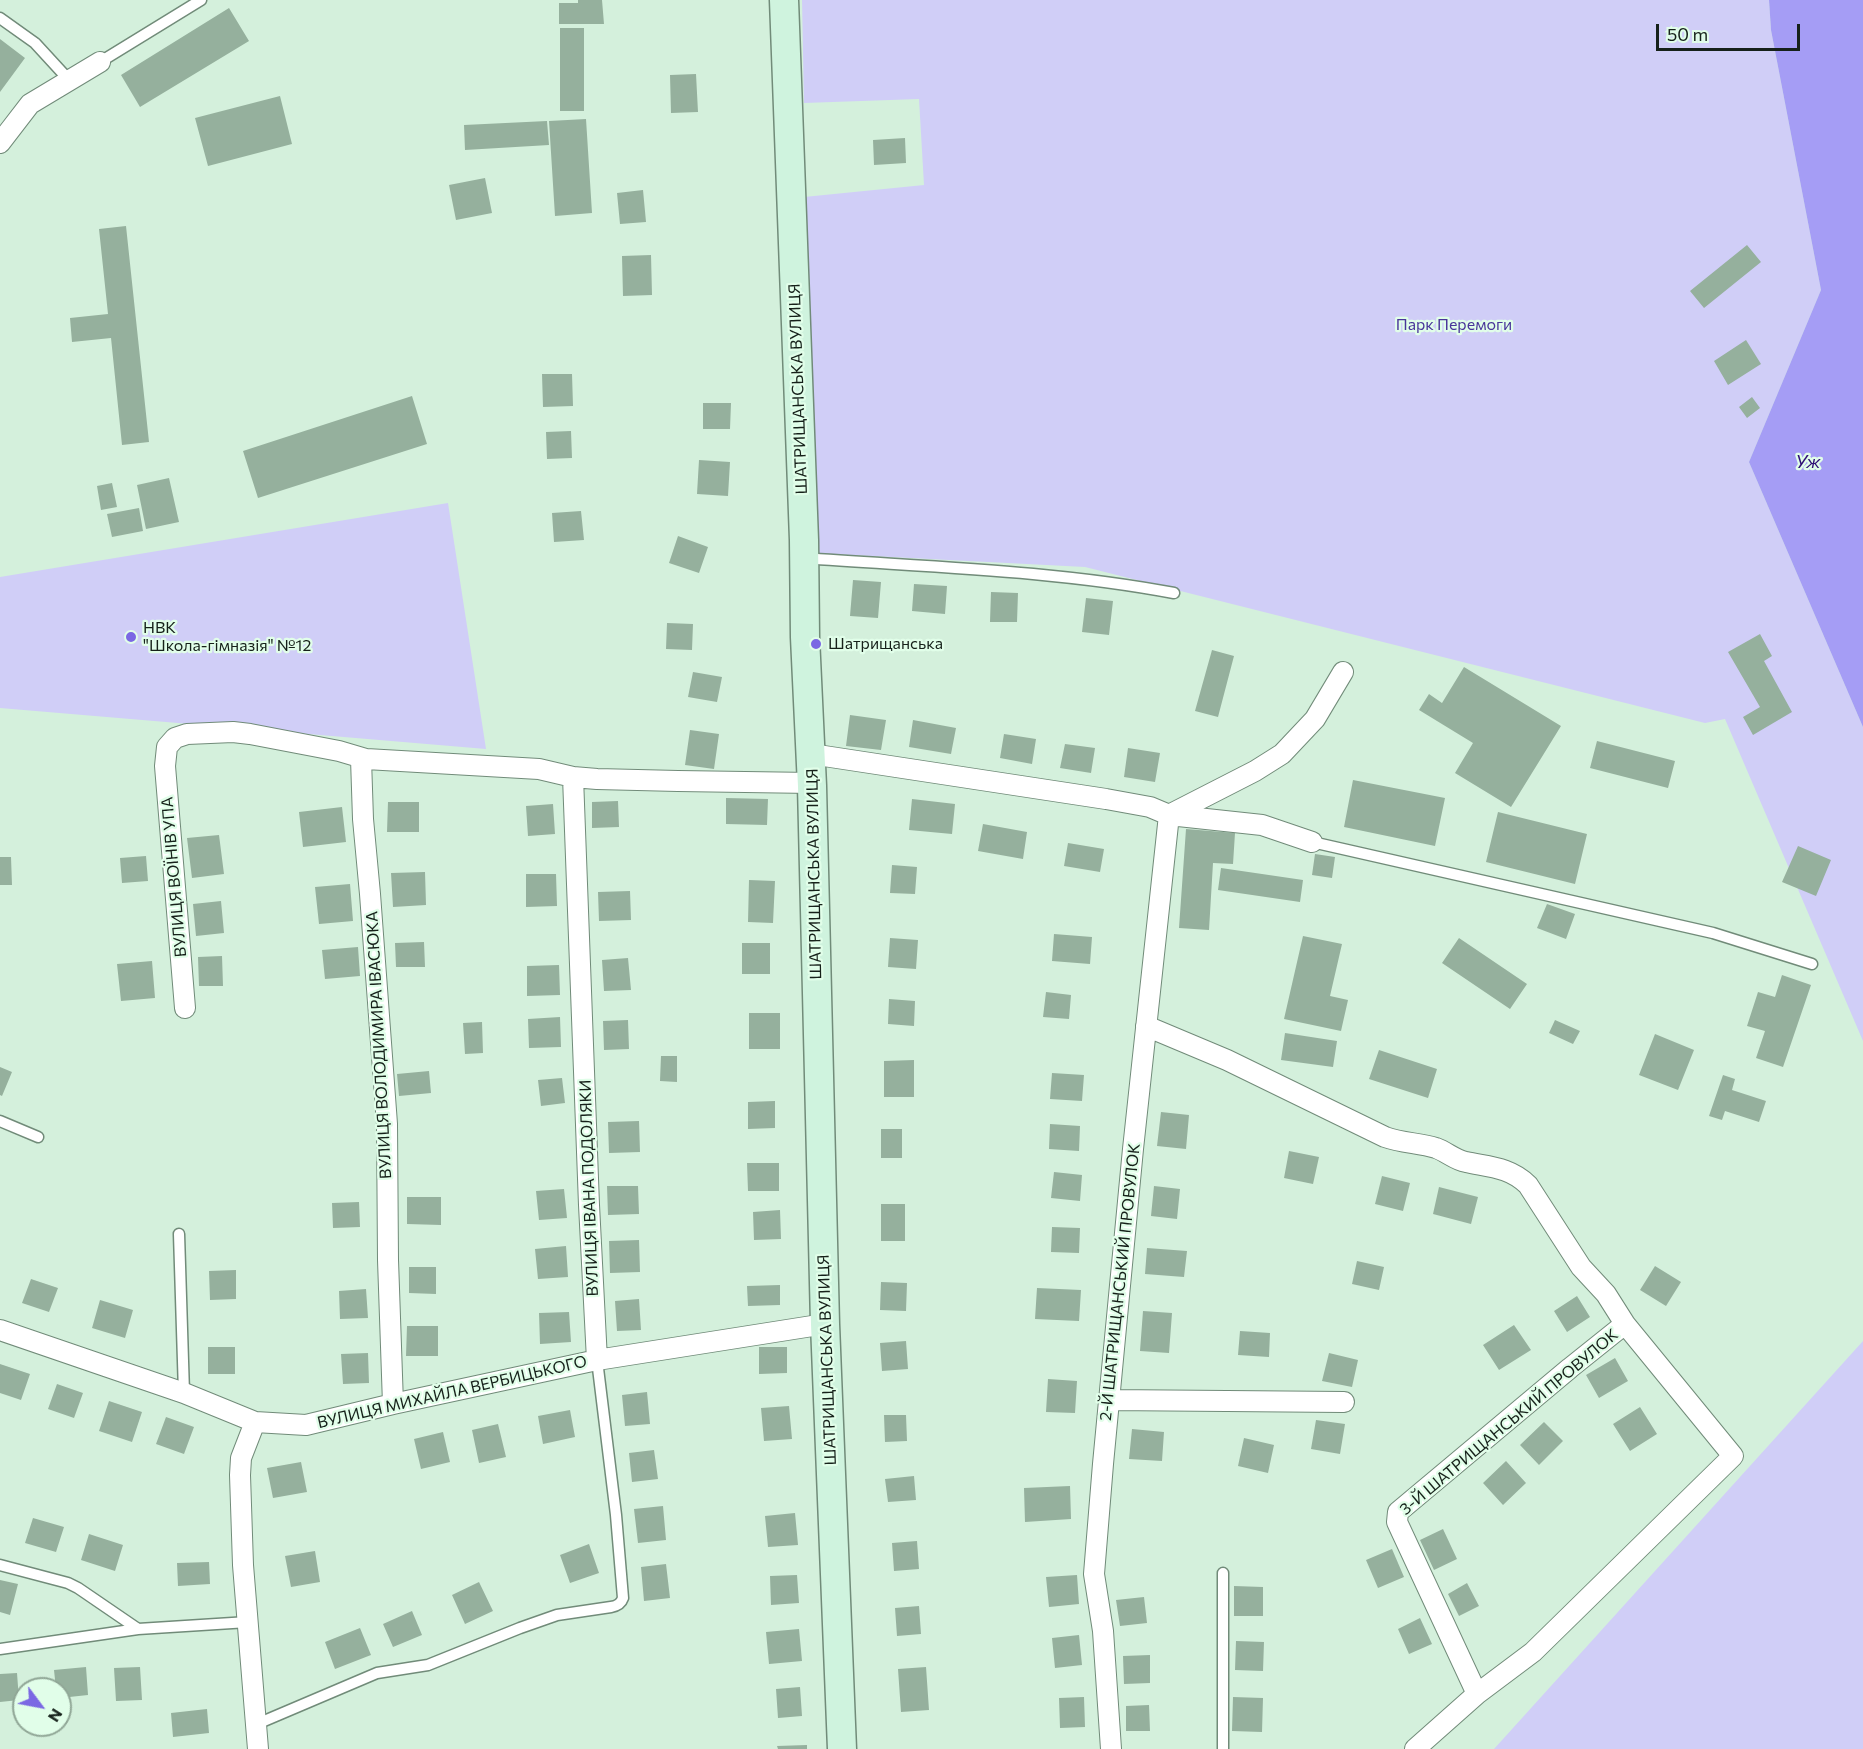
<!DOCTYPE html>
<html>
<head>
<meta charset="utf-8">
<style>
  body { margin:0 }
  #map { position:relative; width:1863px; height:1749px; overflow:hidden; background:#d4f0dc; font-family:Commissioner,sans-serif }
  canvas { display:block }
  .north { position:absolute; left:12px; top:1677px; width:60px; height:60px; box-sizing:border-box; background:#e1fee9; border:2px solid #90a696; border-radius:50%; rotate:122deg; font-size:16px; font-weight:700; line-height:24px; text-align:center; color:#16211a }
  .north::after { content:''; display:block; margin:auto; width:21px; height:27px; background:#7b68e3; clip-path:polygon(50% 0,100% 100%,50% 72%,0 100%) }
  .scale { position:absolute; left:1656px; top:24px; width:144px; height:27px; box-sizing:border-box; border:3px solid #16211a; border-top:0; padding-left:8px; font-size:18px; line-height:21px; white-space:nowrap; color:#16211a; -webkit-text-stroke:4px #e1fee9; paint-order:stroke }
</style>
</head>
<body>
<div id="map">
<canvas width="1863" height="1749"></canvas>
<div class="north">N</div>
<div class="scale">50 m</div>
</div>
<script>
const g = document.querySelector('canvas').getContext('2d');
g.lineJoin = 'round';
function fill(path, color) {
  g.fillStyle = color;
  g.fill(path, 'evenodd');
}
function strokePath(path, color, width, dash) {
  g.strokeStyle = color;
  g.lineWidth = width;
  g.lineCap = dash ? 'butt' : 'round';
  g.setLineDash(dash || []);
  g.stroke(path);
}
function write(font, color, halo, rows, align = 'center') {
  g.font = font + ' Commissioner,sans-serif';
  g.lineWidth = 4.5;
  g.setLineDash([]);
  g.textBaseline = 'middle';
  g.strokeStyle = halo;
  g.fillStyle = color;
  for (const [text, x, y, turn = 0] of rows) {
    g.save();
    g.translate(x, y);
    g.rotate((+turn || 0) * Math.PI / 180);
    g.textAlign = isNaN(turn) ? turn : align;
    if (halo) g.strokeText(text, 0, 0);
    g.fillText(text, 0, 0);
    g.restore();
  }
}
fill(new Path2D(`
  M802,0h967l2,30 50,260 -72,172 114,265v314l-138,-322 -20,4 -620,-156 -272,-14 -9,-356 120,-12 -5,-86 -115,4z
  M448,503l38,246 -486,-41v-131z
  M1863,1341v408h-369z`), '#d0cef7');
fill(new Path2D(`
  M1769,0h94v727l-114,-265 72,-172 -50,-260z`), '#a59df5');
fill(new Path2D(`
  M578,0h24l2,24h-45v-21h19z
  M229,8l20,33 -109,66 -19,-32z
  M560,28h24v83h-24z
  M0,39l25,19 -25,34z
  M696,74l2,38 -27,1 -1,-38z
  M280,96l12,48 -84,22 -13,-48z
  M586,119l6,94 -37,3 -6,-95z
  M547,121l2,24 -84,5 -1,-25z
  M905,138l1,25 -32,2 -1,-25z
  M485,178l7,35 -36,7 -7,-35z
  M643,190l3,32 -26,2 -3,-31z
  M126,226l23,216 -27,3 -11,-107 -39,4 -2,-24 38,-4 -9,-85z
  M1747,245l14,17 -57,46 -14,-17z
  M651,255l1,40 -29,1 -1,-40z
  M1746,340l15,24 -33,21 -14,-24z
  M542,374h30l1,32 -30,1z
  M412,396l15,48 -169,54 -15,-47z
  M1752,397l8,11 -13,10 -8,-11z
  M703,403h28l-1,26h-27z
  M571,431l1,27 -25,1 -1,-27z
  M699,460l31,2 -2,34 -31,-2z
  M169,478l10,44 -33,7 -9,-44z
  M112,483l5,24 -16,3 -4,-24z
  M139,508l4,23 -31,6 -5,-23z
  M581,511l3,29 -30,2 -2,-29z
  M678,536l30,11 -9,26 -30,-10z
  M853,580l28,2 -3,36 -28,-2z
  M914,584l33,2 -2,28 -33,-3z
  M991,592l27,1 -1,29h-27z
  M1086,598l27,3 -4,34 -27,-3z
  M667,623l26,1 -1,26 -26,-1z
  M1760,634l12,22 -8,5 28,51 -39,23 -10,-18 17,-10 -32,-55z
  M1212,650l22,6 -16,61 -23,-6z
  M1464,667l97,59 -50,81 -56,-34 18,-30 -54,-33 10,-16 13,9z
  M693,672l29,5 -5,25 -29,-5z
  M850,715l36,5 -5,30 -35,-4z
  M913,720l43,8 -5,26 -42,-7z
  M690,730l29,4 -5,35 -29,-4z
  M1004,734l32,5 -4,25 -32,-6z
  M1597,741l78,20 -7,27 -78,-20z
  M1065,744l30,4 -4,25 -31,-5z
  M1128,748l32,5 -5,29 -31,-5z
  M1353,780l92,18 -10,48 -91,-19z
  M726,798l42,1 -1,26 -41,-1z
  M912,799l43,5 -3,30 -43,-4z
  M618,801l1,26 -27,1v-26z
  M388,802h31v30h-32z
  M553,804l2,30 -27,2 -2,-30z
  M342,807l4,35 -43,5 -4,-35z
  M1498,812l89,22 -12,50 -89,-22z
  M983,824l44,8 -4,27 -45,-8z
  M1186,829l49,4 -2,31 -20,-1 -4,67 -30,-2z
  M219,835l5,39 -32,4 -5,-40z
  M1068,843l36,6 -4,23 -36,-6z
  M1798,846l33,14 -15,36 -34,-14z
  M1315,854l20,3 -3,21 -20,-3z
  M146,856l2,25 -26,2 -2,-25z
  M0,857h11l1,28h-12z
  M892,865l25,2 -2,27 -25,-1z
  M1221,868l82,12 -3,22 -82,-12z
  M425,872l1,33 -33,2 -2,-34z
  M526,874h30l1,32 -31,1z
  M749,880l26,1 -2,42 -25,-1z
  M350,884l3,37 -34,3 -4,-37z
  M630,891l1,29 -32,1 -1,-29z
  M221,901l3,32 -28,3 -3,-32z
  M1547,904l28,10 -9,25 -29,-11z
  M1054,934l38,3 -2,27 -38,-3z
  M1303,936l39,8 -12,52 18,4 -7,31 -57,-12z
  M890,938l28,2 -2,29 -28,-2z
  M1459,938l68,46 -17,25 -68,-46z
  M424,942l1,25h-29l-1,-24z
  M742,943h28v31h-28z
  M358,947l2,29 -35,3 -3,-29z
  M222,956l1,30h-24l-1,-29z
  M628,958l3,32 -27,1 -2,-31z
  M152,961l3,37 -34,3 -4,-37z
  M559,965l1,30 -33,1v-30z
  M1782,975l29,10 -28,82 -27,-9 9,-27 -18,-5 11,-34 17,5z
  M1046,992l25,3 -2,24 -26,-2z
  M889,999l26,2 -1,25 -26,-2z
  M749,1013h31v36h-31z
  M560,1017l1,30 -32,1 -1,-29z
  M628,1020l1,29 -25,1 -1,-29z
  M1555,1020l25,11 -7,13 -24,-11z
  M482,1022l1,31 -18,1 -2,-31z
  M1285,1033l52,8 -4,26 -52,-7z
  M1655,1034l39,16 -16,40 -39,-15z
  M1379,1050l58,19 -9,29 -59,-19z
  M661,1056h16v26l-17,-1z
  M914,1060v37h-30v-36z
  M0,1067l12,5 -10,24 -2,-1z
  M429,1071l2,22 -32,3 -2,-22z
  M1052,1073l32,2 -2,26 -32,-2z
  M1723,1075l12,4 -3,11 34,11 -7,21 -34,-11 -3,9 -13,-4z
  M562,1078l3,25 -24,3 -3,-26z
  M775,1101v27l-27,1v-27z
  M1161,1112l28,3 -3,34 -29,-3z
  M639,1121l1,31 -31,1 -1,-31z
  M1050,1124l30,2 -1,25 -30,-2z
  M881,1129h21v29h-21z
  M1289,1151l30,6 -6,27 -29,-6z
  M747,1163h32v28h-31z
  M1054,1172l28,3 -2,26 -29,-3z
  M1382,1176l28,7 -7,28 -28,-7z
  M607,1186h31l1,28 -31,1z
  M1154,1186l26,3 -3,30 -26,-3z
  M1439,1187l39,10 -7,27 -38,-10z
  M564,1189l3,29 -28,2 -3,-29z
  M407,1197h34v28l-34,-1z
  M359,1202l1,25 -27,1 -1,-25z
  M881,1204h24v37h-24z
  M780,1210l1,29 -27,1 -1,-28z
  M1052,1227l28,1 -1,25 -28,-1z
  M639,1240l1,32 -30,1 -1,-32z
  M566,1246l2,31 -30,2 -3,-30z
  M1147,1248l40,3 -3,26 -39,-3z
  M1357,1261l27,6 -5,23 -27,-6z
  M1655,1266l26,16 -15,24 -26,-16z
  M409,1267h27v27l-27,-1z
  M236,1270v29l-26,1 -1,-29z
  M31,1279l27,9 -9,24 -27,-9z
  M881,1282l26,1 -1,28 -26,-1z
  M780,1285v20l-32,1 -1,-20z
  M1037,1288l44,2 -2,31 -44,-2z
  M366,1289l2,29 -28,1 -1,-28z
  M1577,1296l13,21 -23,15 -13,-21z
  M639,1299l2,31 -24,1 -2,-30z
  M100,1300l33,10 -8,28 -33,-10z
  M1143,1311l29,2 -3,40 -29,-2z
  M569,1312l2,30 -31,2 -1,-31z
  M1514,1325l17,25 -32,20 -16,-25z
  M407,1326h31v30h-32z
  M1240,1331l30,2 -1,24 -31,-2z
  M906,1341l2,28 -26,2 -2,-28z
  M208,1347h27v27h-27z
  M759,1347h28v26l-28,1z
  M368,1353l1,30 -26,1 -2,-30z
  M1329,1353l29,7 -6,27 -30,-6z
  M1615,1358l13,23 -29,17 -13,-23z
  M0,1364l30,10 -9,26 -21,-7z
  M1048,1379l29,2 -2,32 -29,-1z
  M57,1384l26,9 -9,25 -26,-9z
  M647,1392l3,32 -25,2 -3,-31z
  M109,1401l33,11 -10,30 -33,-11z
  M789,1406l3,33 -28,2 -3,-33z
  M1640,1407l17,27 -27,17 -17,-27z
  M570,1410l5,27 -32,7 -5,-28z
  M884,1415h22l1,26 -22,1z
  M166,1417l28,10 -10,27 -28,-10z
  M1316,1420l29,4 -5,30 -29,-5z
  M1544,1422l19,19 -24,24 -19,-20z
  M498,1424l8,33 -27,6 -7,-33z
  M1132,1429l32,3 -2,29 -33,-2z
  M443,1432l7,30 -29,7 -7,-30z
  M1244,1438l30,7 -6,28 -30,-7z
  M654,1450l4,29 -26,3 -3,-29z
  M1506,1461l20,22 -23,22 -20,-22z
  M301,1462l6,30 -34,6 -6,-30z
  M914,1476l2,24 -28,2 -3,-23z
  M1070,1486l1,33 -46,3 -1,-34z
  M663,1506l3,34 -28,3 -4,-34z
  M795,1513l3,32 -30,2 -3,-31z
  M33,1518l31,9 -8,25 -31,-9z
  M1443,1529l14,30 -23,11 -14,-30z
  M89,1534l34,11 -8,26 -34,-11z
  M917,1541l2,28 -25,2 -2,-28z
  M589,1544l10,29 -29,10 -10,-28z
  M1392,1549l12,28 -26,11 -12,-28z
  M315,1551l5,31 -29,5 -6,-31z
  M209,1562l1,22 -32,2 -1,-23z
  M666,1564l4,34 -26,3 -3,-34z
  M797,1575l2,28 -28,2 -1,-29z
  M1077,1575l2,29 -30,3 -3,-30z
  M0,1580l18,4 -8,31 -10,-3z
  M479,1582l14,29 -28,13 -13,-29z
  M1467,1583l12,23 -20,10 -11,-22z
  M1234,1586l29,1v29h-29z
  M1144,1597l3,26 -27,3 -4,-26z
  M919,1606l2,28 -24,2 -2,-28z
  M412,1611l10,24 -29,12 -10,-23z
  M1420,1618l12,26 -23,10 -11,-25z
  M360,1628l11,27 -36,14 -10,-27z
  M799,1629l3,32 -33,3 -3,-32z
  M1079,1635l3,30 -27,3 -3,-30z
  M1236,1641l28,1 -1,29 -28,-1z
  M1150,1655v28l-26,1 -1,-28z
  M86,1667l2,28 -28,3v-9h-4l-2,-19z
  M140,1667l2,33 -26,1 -2,-33z
  M926,1667l3,43 -28,2 -3,-43z
  M17,1673l2,27 -19,2v-28z
  M800,1687l2,29 -24,2 -2,-29z
  M1084,1697l1,30 -25,1 -1,-30z
  M1233,1697l30,1 -1,34 -30,-1z
  M1149,1705l1,26h-24v-25z
  M207,1709l2,24 -36,4 -2,-24z
  M807,1745v4h-29l-1,-3z`), '#95b09d');
const lane = new Path2D(`
  M0,18l35,25 34,37
  M100,62l101,-62
  M804,558c123,9 249,12 370,35
  M1312,842l401,91 99,31
  M0,1121l38,16
  M179,1234l5,159
  M0,1565l68,18 10,5 60,41 110,-7
  M1223,1573v176
  M0,1649l138,-20
  M257,1724l120,-51 51,-8 92,-37 37,-13 54,-8c6,-1 10,-3 12,-9l-7,-83 -19,-155`);
const street = new Path2D(`
  M0,143l30,-39 70,-42
  M811,754l295,45 44,8 19,8 93,10 50,17
  M361,759l2,60 7,75 17,230 1,136 5,144
  M573,777l16,428 8,155
  M185,1008l-20,-242 2,-19 8,-9 12,-4 46,-2 17,2 89,17 27,8 173,10 34,8 24,2 81,2 134,2
  M1146,1026l81,34 158,77c17,6 34,6 51,11 11,4 19,12 30,14 23,5 44,5 62,23l53,82 25,27 19,30 -55,44 -172,144 -1,10 80,172
  M0,1330l184,63 71,29 51,3 87,-21 204,-44 228,-36
  M1109,1400l235,2
  M255,1422l-14,36 -1,17 3,90 15,184
  M1111,1749l-8,-118 -9,-57 9,-110 30,-315 36,-334 86,-44 27,-17 33,-35 28,-47
  M1415,1749l62,-55 56,-42 200,-196 -108,-132`);
const secondary = new Path2D(`
  M784,0l20,540 1,97 7,149 13,538 17,425`);
strokePath(lane, '#718b79', 13);
strokePath(street, '#718b79', 22);
strokePath(secondary, '#718b79', 31);
strokePath(lane, '#fff', 10);
strokePath(street, '#fff', 20);
strokePath(secondary, '#cff3de', 28);
for (const [x, y, r, color] of [
  [131,637,6,"#7b68e3"],
  [816,644,6,"#7b68e3"]
]) {
  const dot = new Path2D();
  dot.arc(x, y, r, 0, 2 * Math.PI);
  g.fillStyle = color;
  g.fill(dot);
  strokePath(dot, '#e1fee9', 2);
}
write('16px', '#49359a', '#e1fee9', [
  ["Парк Перемоги",1454,325]
]);
write('16px', '#16211a', '#e1fee9', [
  ["ШАТРИЩАНСЬКА ВУЛИЦЯ",798,389,-92],
  ["ШАТРИЩАНСЬКА ВУЛИЦЯ",814,874,-91],
  ["ВУЛИЦЯ ВОЇНІВ УПА",174,877,-95],
  ["ВУЛИЦЯ ВОЛОДИМИРА ІВАСЮКА",379,1045,-93],
  ["ВУЛИЦЯ ІВАНА ПОДОЛЯКИ",589,1188,-92],
  ["2-Й ШАТРИЩАНСЬКИЙ ПРОВУЛОК",1120,1282,-84],
  ["ШАТРИЩАНСЬКА ВУЛИЦЯ",827,1360,-92],
  ["ВУЛИЦЯ МИХАЙЛА ВЕРБИЦЬКОГО",452,1392,-13],
  ["3-Й ШАТРИЩАНСЬКИЙ ПРОВУЛОК",1509,1422,-40]
]);
write('16px', '#16211a', '#e1fee9', [
  ["НВК",143,628],
  ["\"Школа-гімназія\" №12",143,646],
  ["Шатрищанська",828,644]
], 'left');
write('italic 18px', '#2e0e75', '#e1fee9', [
  ["Уж",1808,462]
]);
</script>
</body>
</html>
